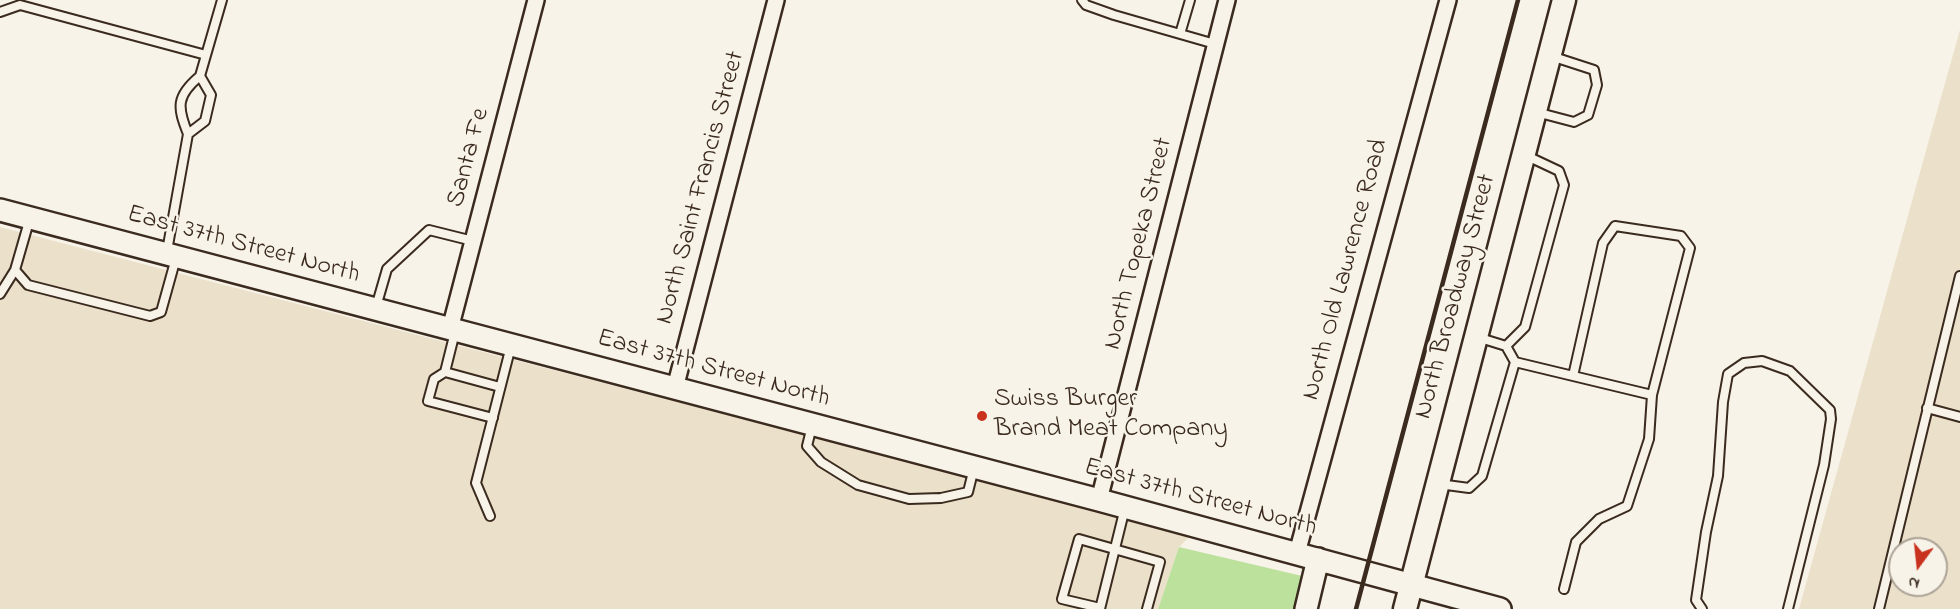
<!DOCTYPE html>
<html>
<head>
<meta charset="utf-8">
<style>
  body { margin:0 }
  #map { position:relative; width:1960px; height:609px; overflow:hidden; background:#f7f3e8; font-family:"Indie Flower",sans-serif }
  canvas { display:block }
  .north { position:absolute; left:1888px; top:537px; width:60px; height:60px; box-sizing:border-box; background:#f7f3e8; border:2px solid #aca397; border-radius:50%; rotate:195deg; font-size:16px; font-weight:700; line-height:24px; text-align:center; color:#3b2a1e }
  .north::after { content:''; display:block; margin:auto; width:21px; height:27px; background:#c8321e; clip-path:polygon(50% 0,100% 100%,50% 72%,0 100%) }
</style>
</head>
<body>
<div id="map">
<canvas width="1960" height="609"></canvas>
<div class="north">N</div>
</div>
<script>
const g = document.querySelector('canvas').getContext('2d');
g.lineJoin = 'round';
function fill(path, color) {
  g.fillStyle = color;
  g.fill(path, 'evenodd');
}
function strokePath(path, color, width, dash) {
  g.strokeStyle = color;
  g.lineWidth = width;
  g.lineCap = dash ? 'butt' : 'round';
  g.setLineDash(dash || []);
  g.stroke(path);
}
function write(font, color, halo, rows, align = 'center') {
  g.font = font + ' "Indie Flower",sans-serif';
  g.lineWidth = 5;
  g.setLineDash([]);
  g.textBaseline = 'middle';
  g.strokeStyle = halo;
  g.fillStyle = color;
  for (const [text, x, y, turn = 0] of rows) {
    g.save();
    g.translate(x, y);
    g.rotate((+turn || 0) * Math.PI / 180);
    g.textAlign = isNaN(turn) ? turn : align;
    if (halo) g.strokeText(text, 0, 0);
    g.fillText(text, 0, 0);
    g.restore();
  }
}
fill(new Path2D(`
  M1960,30v579h-161l128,-462zM1900,549h36v36h-36z
  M0,227l1191,308 -12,12 -21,62h-1158z`), '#ebe0ca');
fill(new Path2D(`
  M1179,547l123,29 -8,33h-136z`), '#bbe19c');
const lane = new Path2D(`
  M1082,0l4,5 28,10 101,29
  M0,12l20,-7 186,50
  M1180,34l10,-34
  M1536,112l38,10 14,-7 9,-30 -3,-15 -43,-14
  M188,134c-11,-27 -12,-38 12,-58
  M30,218l-15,52 13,15 122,31 11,-4 15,-54
  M167,251l21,-117 17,-13 6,-26 -11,-19 22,-76
  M0,294l15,-24
  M376,307l11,-38 42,-39 44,11
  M455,332l-10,40 -11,7 -6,22 65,17
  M1506,346l19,-19 39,-142 -5,-14 -34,-16
  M1515,362l137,33 -3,44 -22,67 -28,13 -23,23 -12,47
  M445,372l55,15
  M1573,376l30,-133 12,-17 66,10 9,12 -38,147
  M1927,408l33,9
  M812,426l-5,20 14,16 37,23 51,14 32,-1 27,-6 6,-24
  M1439,484l30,4 13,-12 33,-114 -9,-16 -29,-9
  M490,516l-14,-33 35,-137
  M1100,608l-38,-9 17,-60 81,23 -13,47
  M1100,609l25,-101
  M1702,609l-6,-9 10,-68 12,-56 5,-74 5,-28 16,-11 18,-2 28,10 40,39 1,9 -7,46 -36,144
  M1879,609l81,-333`);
const street = new Path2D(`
  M450,329l86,-329
  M675,388l101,-388
  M1099,500l128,-500
  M1297,553l151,-553`);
const secondary = new Path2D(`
  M0,210l1099,290 401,109
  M1306,609l12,-50`);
const primary = new Path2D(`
  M1405,609l159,-609`);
strokePath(lane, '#3b2a1e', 12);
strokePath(street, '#3b2a1e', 20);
strokePath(secondary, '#3b2a1e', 26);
strokePath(primary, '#3b2a1e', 27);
strokePath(lane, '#f7f3e8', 8);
strokePath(street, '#f7f3e8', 15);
strokePath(secondary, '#f7f3e8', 21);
strokePath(primary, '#f7f3e8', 22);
strokePath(new Path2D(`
  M1356,609l162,-609`), '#3b2a1e', 4.5);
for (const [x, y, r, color] of [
  [982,416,6,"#c8321e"]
]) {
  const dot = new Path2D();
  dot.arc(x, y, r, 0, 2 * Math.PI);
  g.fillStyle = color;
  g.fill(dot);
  strokePath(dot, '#f7f3e8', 2);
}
write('26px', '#3b2a1e', '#f7f3e8', [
  ["Santa Fe",470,158,-75],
  ["North Saint Francis Street",702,188,-75],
  ["North Topeka Street",1140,244,-76],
  ["East 37th Street North",243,246,15],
  ["North Old Lawrence Road",1347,270,-75],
  ["North Broadway Street",1457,297,-75],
  ["East 37th Street North",713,370,15],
  ["East 37th Street North",1200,499,15]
]);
write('26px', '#3b2a1e', '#f7f3e8', [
  ["Swiss Burger",994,401],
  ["Brand Meat Company",994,431]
], 'left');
</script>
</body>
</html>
